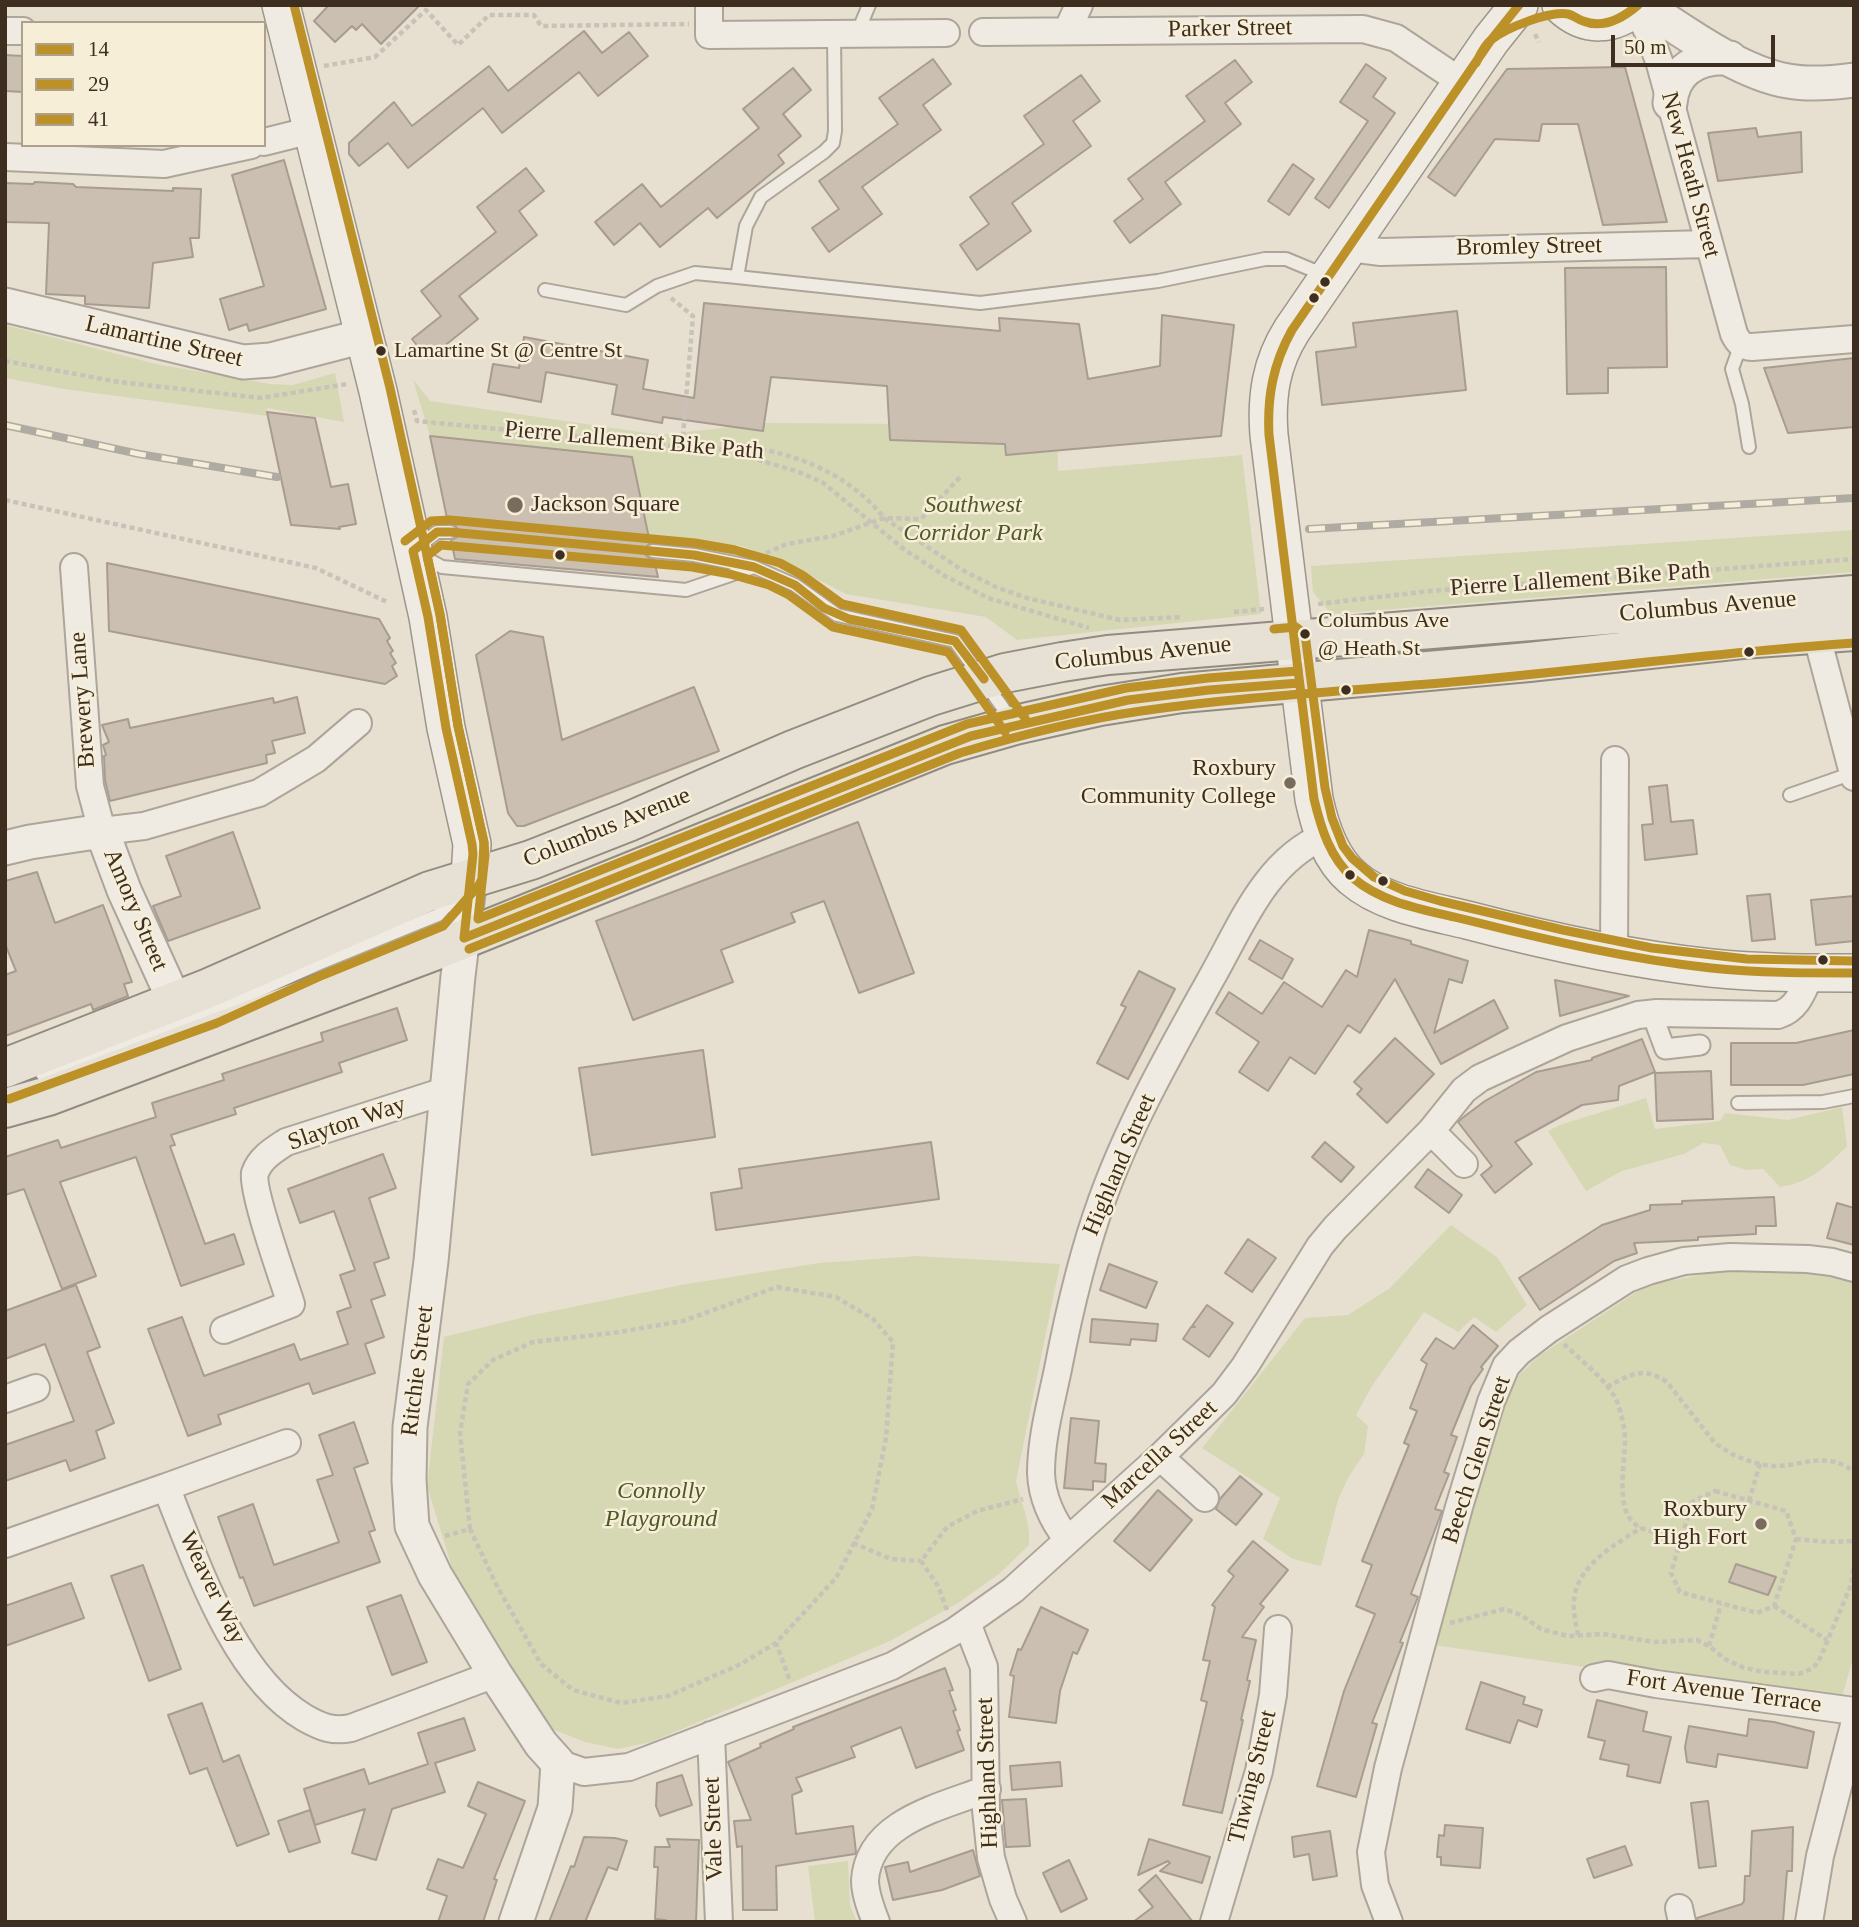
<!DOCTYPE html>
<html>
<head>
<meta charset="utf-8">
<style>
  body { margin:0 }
  #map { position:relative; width:1859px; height:1927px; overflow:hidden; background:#e7e0d1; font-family:Georgia,serif }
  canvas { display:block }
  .frame { position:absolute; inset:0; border:7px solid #3d2e20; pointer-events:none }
  .legend { position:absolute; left:21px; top:21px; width:245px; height:126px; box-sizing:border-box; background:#f7eed8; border:2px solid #ada18e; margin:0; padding:9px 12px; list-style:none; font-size:21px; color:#3d2e20 }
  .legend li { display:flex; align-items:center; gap:14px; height:35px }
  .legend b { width:35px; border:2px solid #ada18e }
  .scale { position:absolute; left:1611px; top:35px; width:164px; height:32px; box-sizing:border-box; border:4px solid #3d2e20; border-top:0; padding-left:9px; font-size:21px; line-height:24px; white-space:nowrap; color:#3d2e20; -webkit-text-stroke:5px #f7eed8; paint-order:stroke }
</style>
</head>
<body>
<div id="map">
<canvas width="1859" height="1927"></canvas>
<div class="frame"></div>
<ul class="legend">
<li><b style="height:9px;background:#bb9128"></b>14</li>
<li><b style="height:9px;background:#bb9128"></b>29</li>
<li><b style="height:9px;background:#bb9128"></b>41</li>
</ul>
<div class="scale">50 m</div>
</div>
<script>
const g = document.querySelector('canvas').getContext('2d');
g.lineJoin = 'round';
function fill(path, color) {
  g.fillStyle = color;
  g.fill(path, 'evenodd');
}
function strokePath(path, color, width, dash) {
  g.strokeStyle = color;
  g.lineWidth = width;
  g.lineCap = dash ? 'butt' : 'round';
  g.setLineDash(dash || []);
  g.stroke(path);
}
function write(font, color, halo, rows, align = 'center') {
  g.font = font + ' Georgia,serif';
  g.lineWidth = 5;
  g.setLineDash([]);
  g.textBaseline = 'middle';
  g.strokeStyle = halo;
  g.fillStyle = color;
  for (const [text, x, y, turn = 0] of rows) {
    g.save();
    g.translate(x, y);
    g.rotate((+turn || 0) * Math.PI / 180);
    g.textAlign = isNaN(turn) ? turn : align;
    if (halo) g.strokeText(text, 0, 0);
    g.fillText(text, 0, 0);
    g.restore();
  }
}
fill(new Path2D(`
  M5,325l151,39 114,20 23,1 42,-12 9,49 -77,-14 1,8 -204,-27 -59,-11z
  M413,379l17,22 230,34 105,-12 292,2 1,46 184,-16 19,159 -244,26 -31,-23 -140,-23 -56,-29 -48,-19 -93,-9 -17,-80 -202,-21z
  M1854,530v42l-523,42 -18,-22 -2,-26z
  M1646,1098l9,31 65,-8 5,-8 63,7 54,-13 5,39c-21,21 -38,37 -67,41l-17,-18 -16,1 -17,-5 -10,-20 -17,-2 -19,11 -62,17 -36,20 -38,-60 12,-6z
  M1451,1225l47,33 29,47 -31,27 -22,-15 -16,15 -34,-20 -52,74 -16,29 12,11 -4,28 -15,22 -11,24 -17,66 -28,-7 -30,-20 17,-41 -78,-50 103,-130 43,-3 42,-27z
  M917,1256l143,8 -44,217c5,21 15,43 13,64l-30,29 -41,29 -68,38 -239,101 -33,7 -33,-7 -33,-13 -53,-64 -46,-94 -26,-85 17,-149 89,-22 148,-30 138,-22z
  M1738,1268l82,6 34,8v373l-14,49 -406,-59 68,-247 16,-22 21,-20 108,-71z
  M848,1861l2,45 7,16h-42l-7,-56z`), '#d6d7b3');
const building = new Path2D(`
  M329,5h91l-39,39 -19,-20 -6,6 -4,-4 -17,16 -21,-21z
  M584,31l18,22 27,-21 19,24 -50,40 -19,-24 -77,61 -19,-25 -75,60 -20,-25 -29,23 -10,-12v-11l45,-41 18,24 77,-60 19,25z
  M5,55l18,1v36l-18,-1z
  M933,59l18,25 -28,21 18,25 -79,57 20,27 -53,38 -17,-24 27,-19 -20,-28 79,-57 -19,-26z
  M1235,60l17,22 -27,21 16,21 -76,58 16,22 -51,39 -16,-22 29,-22 -15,-20 77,-58 -19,-25z
  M1366,64l20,14 -13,19 22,16 -66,95 -14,-10 53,-77 -28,-19z
  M1625,67l42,155 -64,3 -25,-101h-36l-3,17 -44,-2 -40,57 -27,-19 79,-108z
  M793,68l18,22 -28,24 18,22 -23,19 6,8 -67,55 -9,-10 -48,39 -20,-24 -26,22 -19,-23 47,-38 19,23 98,-79 -16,-19z
  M1081,75l19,26 -27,20 18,25 -79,57 19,28 -54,39 -17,-25 29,-21 -19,-27 74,-53 -20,-28z
  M1756,128l2,9 43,-5 1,40 -84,9 -10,-48z
  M284,160l42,149 -77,22 -2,-7 -18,6 -9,-31 44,-13 -32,-111z
  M1293,164l21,15 -25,36 -21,-14z
  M526,168l18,23 -25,20 18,24 -78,61 19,23 -50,40 -16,-20 29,-23 -20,-25 75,-59 -19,-25z
  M35,182l38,2 3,3 97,4v-3l28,1 -2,49h-9l3,19 -40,6 -4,45 -64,-4v-8l-39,-2 3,-71 -44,-1v-39l28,1z
  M1666,267l1,100 -59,1v25l-41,1 -2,-126z
  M704,303l296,28 -1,-13 80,6 9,55 72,-13 2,-51 72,10 -13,111 -215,19 -1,-11 -115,-4 -3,-54 -116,-9 -8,54 -100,-14 -1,6 -50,-9 5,-29 -71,-13 -5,30 -53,-10 5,-28 26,4 5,-31 124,23 -5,29 51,9z
  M1457,311l9,79 -144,15 -6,-53 40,-5 -3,-24z
  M1854,358v69l-66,6 -24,-65z
  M267,412l48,6 16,69 17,-3 8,40 -17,3 1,2 -49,-4z
  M430,436l202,21 18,86 -4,4 -1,7 4,4 5,2 4,17 -203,-18 -4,-19 6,-3 2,-6 -4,-6 -7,-2z
  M107,563l272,56 11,19 -3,3 6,10 -3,2 6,10 -4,3 5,10 -12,8 -276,-53z
  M510,631l33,6 19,103 132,-53 25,64 -195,75h-7l-9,-13 -32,-158z
  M297,697l8,36 -33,8 3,12 -9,2 1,8 -157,38 -5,-21 -1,-24 2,-1 -3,-10 6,-3 -7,-17 26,-6 2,9 143,-30 1,5z
  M1667,785l4,37 22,-2 4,34 -52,6 -3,-35 11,-1 -4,-37z
  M858,822l56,151 -55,20 -35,-92 -33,12 4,9 -74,28 12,32 -100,38 -37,-99z
  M233,832l27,76 -92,33 -15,-35 28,-10 -15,-40z
  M37,872l18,51 48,-18 29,77 -8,2 4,12 -35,14 -2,-6 -86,32v-61l11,-4 -11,-27v-63z
  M1770,894l5,45 -23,2 -5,-45z
  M1854,896v45l-38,4 -5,-45z
  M1369,930l42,11v3l57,17 -6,22 -13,-4 -15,54 60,-33 14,28 -67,36 -46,-85 -35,54 -12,-8 -33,49 -25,-17 -22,34 -29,-19 20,-30 -43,-29 13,-21 33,22 22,-32 38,25 24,-37 11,7z
  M1260,940l33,19 -11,20 -33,-20z
  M1139,971l36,18 -47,90 -31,-16 29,-56 -5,-2z
  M1555,980l74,16 -69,20z
  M397,1008l10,32 -68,23 3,9 -108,36 2,6 -65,21 4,10 -5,1 35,98 29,-10 10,30 -63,22 -45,-129 -76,25 36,94 -34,13 -38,-100 -19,6v-38l53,-17 3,8 95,-31 -4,-14 72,-23 -2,-6 101,-33 -2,-8z
  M1854,1030v44l-51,11h-72v-42h65z
  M1395,1038l39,36 -47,49 -30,-29 5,-5 -8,-7z
  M1642,1039l13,33 -36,14 -1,14 -36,5 -67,37 17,22 -37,29 -14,-18 11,-9 -34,-44 3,-3 24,-18 51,-29 56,-12v-2z
  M703,1050l12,87 -123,18 -13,-87z
  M1711,1071l2,48 -56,2 -2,-48z
  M931,1142l8,57 -223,31 -5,-37 31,-5 -3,-19z
  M1325,1142l29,25 -13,15 -29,-25z
  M383,1154l13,34 -27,10 20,60 -15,5 11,32 -14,5 13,37 -19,7 10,29 -62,21 -4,-11 -91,32 3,9 -33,12 -40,-107 34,-12 22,59 90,-32 6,16 48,-16 -11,-32 14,-5 -11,-32 15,-5 -21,-59 -34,12 -12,-34z
  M1428,1169l34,26 -13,18 -34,-26z
  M1774,1197l2,29h-20v8l-58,3v3l-64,3 3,10 -23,8 -74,49 -21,-32 83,-53 48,-15v-5l32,-1v-3z
  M1837,1203l17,5v37l-27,-7z
  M1248,1239l28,19 -24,34 -27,-19z
  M1109,1264l48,18 -11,26 -46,-18z
  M76,1285l24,62 -13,5 27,71 -18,8 9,27 -35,13 -4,-11 -61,21v-36l69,-24 -29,-77 -40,15v-48z
  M1207,1305l26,18 -24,34 -26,-18 8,-12h4l-3,-1z
  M1092,1319l66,5 -2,17 -25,-2 -1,6 -40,-3z
  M1473,1325l25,21 -17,21 2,2 -12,17 -20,49 6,2 -13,35 5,2 -14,35 7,2 -31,83 7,3 -18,45 3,1 -31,80 5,1 -21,73 -39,-11 27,-95 31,-77 -19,-8 16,-41 -10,-4 47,-116 -5,-2 13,-32 -7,-3 17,-44 -6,-4 15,-22 18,11z
  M1071,1418l28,3 -4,42 11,1 -1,18 -12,-1v9l-29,-2z
  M354,1422l14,41 -14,5 21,62 -6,2 11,30 -126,44 -11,-29 -3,1 -22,-61 35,-13 21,61 65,-23 -22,-62 16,-5 -14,-40z
  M1240,1476l22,18 -26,31 -20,-16 4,-10z
  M1158,1490l34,30 -42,51 -36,-30z
  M1253,1541l35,29 -28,34 4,3 -22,30 14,3 -9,40 3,1 -9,39h2l-21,93 -39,-8 24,-103 -6,-2 9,-39 -7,-1 12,-53 -3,-2 22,-29 -6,-5z
  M1736,1564l40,13 -8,18 -39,-13z
  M143,1565l38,104 -32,12 -38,-105z
  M71,1583l13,35 -79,28v-40z
  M401,1595l26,67 -35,13 -25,-68z
  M1041,1607l47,23 -11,24 -4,-2 -13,39 -4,32 -47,-6 5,-41 -4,-1 8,-26 3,1z
  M945,1668l8,22 -4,1 7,19 -3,1 7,19 -3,1 7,19 -48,18 -15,-41 -50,20 4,10 -59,21 6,13 -10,4 4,39 57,-8 3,26 -1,2 -79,12 1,44h-34l-1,-64 -5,1 -3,-26 17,-1 -23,-58 33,-15 -1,-3 34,-15 -1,-2z
  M1481,1682l44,15 -2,7 19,6 -5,17 -19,-7 -8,23 -44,-14z
  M1597,1700l50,12 -4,19 28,6 -11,46 -33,-7 2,-11 -29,-6 5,-18 -17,-4z
  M202,1703l21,59 16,-7 30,79 -32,12 -30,-78 -17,6 -22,-59z
  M464,1718l11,32 -40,13 10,29 -53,17 -16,51 -24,-7 13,-44 -50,16 -11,-36 60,-20 5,15 59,-20 -10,-31z
  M1749,1719l25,3 40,10 -7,36 -89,-14 -2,13 -29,-5 -2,-15 4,-21 58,10z
  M1060,1762l2,24 -50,4 -2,-24z
  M682,1775l10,30 -32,11 -4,-10 1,-23z
  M478,1782l47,19 -31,78 3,1 -14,42h-45l9,-26 -20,-7 11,-30 25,9 23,-54 -18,-8z
  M1026,1799l4,47 -24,1 -4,-47z
  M1708,1801l8,65 -17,2 -8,-65z
  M310,1810l10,32 -31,10 -11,-31z
  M1445,1825l38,3 -3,40 -39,-3v-8h-4l2,-22 5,1z
  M1793,1827l-1,44h-5l-4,51h-85l-1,-4 45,-14 2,-3 1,-25h5l2,-45z
  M1330,1831l7,45 -24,4 -4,-26 -15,3 -2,-20z
  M584,1837l31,1 12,3 -10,29 -9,-3 -23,55h-36l22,-56 3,1z
  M667,1839l32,1 -3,82h-30v-2l-11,-1 3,-52h-4l1,-20h15z
  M1149,1839l61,18 -8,26 -42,-12 10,-8 -2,-2 -30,14z
  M1625,1846l7,19 -38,13 -7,-19z
  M973,1850l7,26 -38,14 -49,10 -8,-33 23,-5 2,10z
  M1069,1860l18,39 -26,13 -18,-39z
  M1156,1875l37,47h-60l20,-15 -14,-17z`);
fill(building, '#cbbfb2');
strokePath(building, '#a89c90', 2);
const service = new Path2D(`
  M857,34l12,-29
  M737,277l243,26 178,-22 107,-22h21l41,17
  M545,290l81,15 31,-19 38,-13 42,4 9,-51 15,-29 63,-45 9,-9 2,-12 -1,-97
  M1741,344l-9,25 10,35 7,43
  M450,532h-13l-24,19 29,16 244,23 68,-23
  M653,551l41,4 60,12 41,18 42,30 118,26 58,81
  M1790,795l63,-22
  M42,1074l171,-63 105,-47 120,-49 18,-20
  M1738,1103l85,-1 31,-6`);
const pedestrian = new Path2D(`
  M1652,1014l13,35 35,-4`);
const minor = new Path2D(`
  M709,5v30l237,-2
  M1636,8l13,26 11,30 74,270c4,8 8,13 18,13l102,-8
  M5,31h18
  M1067,31l12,-26
  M983,32l380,-3 33,9 67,45
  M264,142l48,-12
  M5,157l159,7 87,-19
  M1349,248l32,4 328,-8
  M74,567l16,219 12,45 42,-5 115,-33 57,-34 42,-36
  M1816,633l38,144
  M1614,955l1,-195
  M1431,1131l33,33
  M224,1330l67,-26c-7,-22 -40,-115 -36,-131 5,-15 19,-23 31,-31l162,-52
  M5,1399l31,-11
  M1160,1457l45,41
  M166,1487l121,-44
  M1068,1540c-15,-19 -26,-41 -27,-67 0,-35 10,-70 17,-104 11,-57 24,-114 44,-169 28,-78 70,-151 110,-223 30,-53 53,-115 112,-141
  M5,1544l161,-57c30,74 67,189 139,231 16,9 28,14 46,10l144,-54
  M967,1623l17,44 2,143 5,48 12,41 10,23
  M1594,1678l14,-3 48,9 198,27
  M711,1735l8,187
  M558,1763l26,9 45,-5 263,-101 63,-35 58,-41 147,-133 64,-63 21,-28 75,-120 15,-18 96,-97 33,-41 16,-12 87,-40 71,-23 19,-2 121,2c20,-6 25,-25 33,-42
  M1679,1908l3,14
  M876,1922c-5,-13 -11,-28 -11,-42 4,-59 77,-73 122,-91
  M1214,1922l45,-151 14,-76 5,-66
  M1389,1922l-14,-37 -4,-33 17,-84 71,-261 32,-105 15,-36 13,-14 30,-23 78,-50 21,-8 36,-10 46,-4 78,2 24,3 22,6
  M1809,1922l11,-66 34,-131`);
const tertiary = new Path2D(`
  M1643,5c41,27 97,68 145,76 22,4 44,2 66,-1
  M1670,103c3,-34 28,-47 60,-45
  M5,305l238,57 28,-2 93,-24
  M5,848l25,-6 72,-11 22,59 51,112
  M470,877l-12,99 -27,285 -21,166 -1,53 3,46 23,49 60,99 46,70 17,19 -3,45 -39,114`);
const secondary = new Path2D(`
  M281,5l97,386 50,226 18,111 26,116 -2,33
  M1519,5l-28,35 -199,290c-21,33 -26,66 -23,105l45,364c6,28 16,60 39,79 30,26 77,33 114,42 80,21 161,39 244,48 47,5 95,5 143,5
  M1561,5c24,23 52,22 77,0`);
const primary = new Path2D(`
  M5,1068l204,-80 221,-97 101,-31 97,-38 165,-72 138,-54 74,-23 57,-11 46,-7 746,-60
  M5,1108l43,-12 391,-147 506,-204 70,-20 85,-19 82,-13 347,-31 213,-23 112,-8`);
strokePath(service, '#ada599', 16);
strokePath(pedestrian, '#ada599', 23);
strokePath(minor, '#ada599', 30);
strokePath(tertiary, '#ada599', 37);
strokePath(secondary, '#9c958a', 40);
strokePath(primary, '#928b80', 42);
strokePath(new Path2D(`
  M1535,34l4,8
  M324,66l51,-9 51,-47 32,35 31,-30h45l7,11 148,-2
  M671,298l22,18 -11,131
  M5,361l114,21 142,16 86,-14
  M414,410l3,11 265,26c13,1 25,2 38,2 9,0 18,-3 27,-2 53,7 104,29 137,71l78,52 34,17 31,11 93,22 63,-3
  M725,450l71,21 26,11 83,68 40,26 43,22 101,30
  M5,500l311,68 71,34
  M766,553l21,-9 46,-8 51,-18 37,1 41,-44
  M1318,604l113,-13 423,-32
  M1234,612l30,-3
  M1564,1344c18,18 45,37 54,60 4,12 7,25 7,37 0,23 -10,68 10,83 11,9 32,10 46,13
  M1607,1387c24,-13 36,-21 60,-5l47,60c16,13 39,23 61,24 28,0 52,-16 79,6
  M1715,1491l71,20 10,28 -22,67 -17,7 -77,-21 -9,-19 21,-71z
  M1749,1501l11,-38
  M470,1529l-10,-96 8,-49 25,-24 40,-18 80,-9 70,-12 94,-34 59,10 37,22 20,23 -7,96 -14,71 -36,69 -60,65 14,38
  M445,1536l25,-7 27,57 44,78 32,26 48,13 47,-7 73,-32 35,-21
  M1796,1539l32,3 26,-1
  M853,1543l38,16 30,2
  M1774,1606l53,34
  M947,1610l-9,-24 -17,-25 26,-34 30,-16 46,-12
  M1450,1623l54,-14 17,6 20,14 27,7 35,-2 52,8 42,-2 12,6 16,13 17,8 21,5 36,2 12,-5 7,-6 33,-78 3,-20
  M1578,1635c-2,-11 -5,-22 -4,-33 1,-35 40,-57 67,-74
  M1709,1646l12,-42`), '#c8c2b9', 4.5, [5, 3.5]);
strokePath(service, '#efebe3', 12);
strokePath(pedestrian, '#efebe3', 19);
strokePath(minor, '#efebe3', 26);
strokePath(tertiary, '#efebe3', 33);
strokePath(secondary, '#efebe3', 37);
strokePath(primary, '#e6e1d4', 38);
const rail = new Path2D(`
  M5,425l134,29 138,23
  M1309,529l545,-31`);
strokePath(rail, '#afaaa2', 8);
strokePath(rail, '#f7eed8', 5, [16]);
strokePath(new Path2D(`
  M1519,5l-28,35 -199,290c-19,34 -25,67 -23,105l45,364c7,29 16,59 39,79 32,27 75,32 114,42 80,20 161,39 244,48 47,5 95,5 143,5
  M1476,63c4,-8 8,-17 15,-23 15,-12 57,-29 77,-26 5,1 9,5 15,7 20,8 40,-3 55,-16
  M413,551l24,-19h13l244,23 60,12 41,18 29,23 25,11 106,22 29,38
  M413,551l15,66 18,111 26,116 1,10 -9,84
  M464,938l507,-202 157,-36 81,-10 90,-7`), '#bb9128', 9);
strokePath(new Path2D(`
  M469,949l491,-196c60,-18 119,-33 181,-42 103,-15 208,-20 311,-29 134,-12 268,-30 402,-39
  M9,1099l208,-76 106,-48 120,-49 36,-41 3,-6 2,-37 -26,-116 -18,-111 -13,-59 14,-11 251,22 38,7 39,11 20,10 44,32 115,25 57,80`), '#bb9128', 9);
strokePath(new Path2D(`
  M294,5l96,383 50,226 18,112 26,117 1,12 -7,64 489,-195 159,-36 82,-10 90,-7
  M405,541l26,-20 19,-1 245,23 40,7 45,13 22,12 40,29 119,26 64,88
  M1274,629l22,-2 9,7 20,154 7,30 11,28 9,12 22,19 31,14 35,10 123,29 89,18 95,11 107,2`), '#bb9128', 9);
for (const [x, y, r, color] of [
  [1325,282,6,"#3d2e20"],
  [1314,298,6,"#3d2e20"],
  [381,351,6,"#3d2e20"],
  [515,505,9,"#786c5e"],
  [560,555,6,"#3d2e20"],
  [1305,634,6,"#3d2e20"],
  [1749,652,6,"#3d2e20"],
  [1346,690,6,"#3d2e20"],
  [1290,783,7,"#786c5e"],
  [1350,875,6,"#3d2e20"],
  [1383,881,6,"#3d2e20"],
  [1823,960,6,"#3d2e20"],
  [1761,1524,7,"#786c5e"]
]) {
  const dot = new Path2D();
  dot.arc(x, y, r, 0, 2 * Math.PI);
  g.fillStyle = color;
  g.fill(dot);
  strokePath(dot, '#f7eed8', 2.5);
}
write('22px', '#3d2e20', '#f7eed8', [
  ["Lamartine St @ Centre St",394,351],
  ["Columbus Ave",1318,621],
  ["@ Heath St",1318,649]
], 'left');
write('24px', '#3d2e20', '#f7eed8', [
  ["Parker Street",1230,29,-1],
  ["New Heath Street",1690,175,75],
  ["Bromley Street",1529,247,-1],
  ["Lamartine Street",164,342,13],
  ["Pierre Lallement Bike Path",634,441,5],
  ["Pierre Lallement Bike Path",1580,580,-4],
  ["Columbus Avenue",1708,607,-5],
  ["Columbus Avenue",1143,654,-6],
  ["Brewery Lane",83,700,-94],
  ["Columbus Avenue",607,828,-22],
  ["Amory Street",135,910,67],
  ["Slayton Way",347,1124,-19],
  ["Highland Street",1120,1165,-67],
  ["Ritchie Street",418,1371,-83],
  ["Marcella Street",1160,1455,-43],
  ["Beech Glen Street",1477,1460,-72],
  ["Weaver Way",212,1588,64],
  ["Fort Avenue Terrace",1724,1692,8],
  ["Highland Street",988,1773,-92],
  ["Thwing Street",1253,1777,-76],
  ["Vale Street",714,1829,-92]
]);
write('24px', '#3d2e20', '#f7eed8', [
  ["Jackson Square",531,505,"left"],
  ["Roxbury",1276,769],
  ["Community College",1276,797],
  ["Roxbury",1747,1510],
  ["High Fort",1747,1538]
], 'right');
write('italic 24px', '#4d5a26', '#f7eed8', [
  ["Southwest",973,506],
  ["Corridor Park",973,534],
  ["Connolly",661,1492],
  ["Playground",661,1520]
]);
</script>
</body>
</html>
